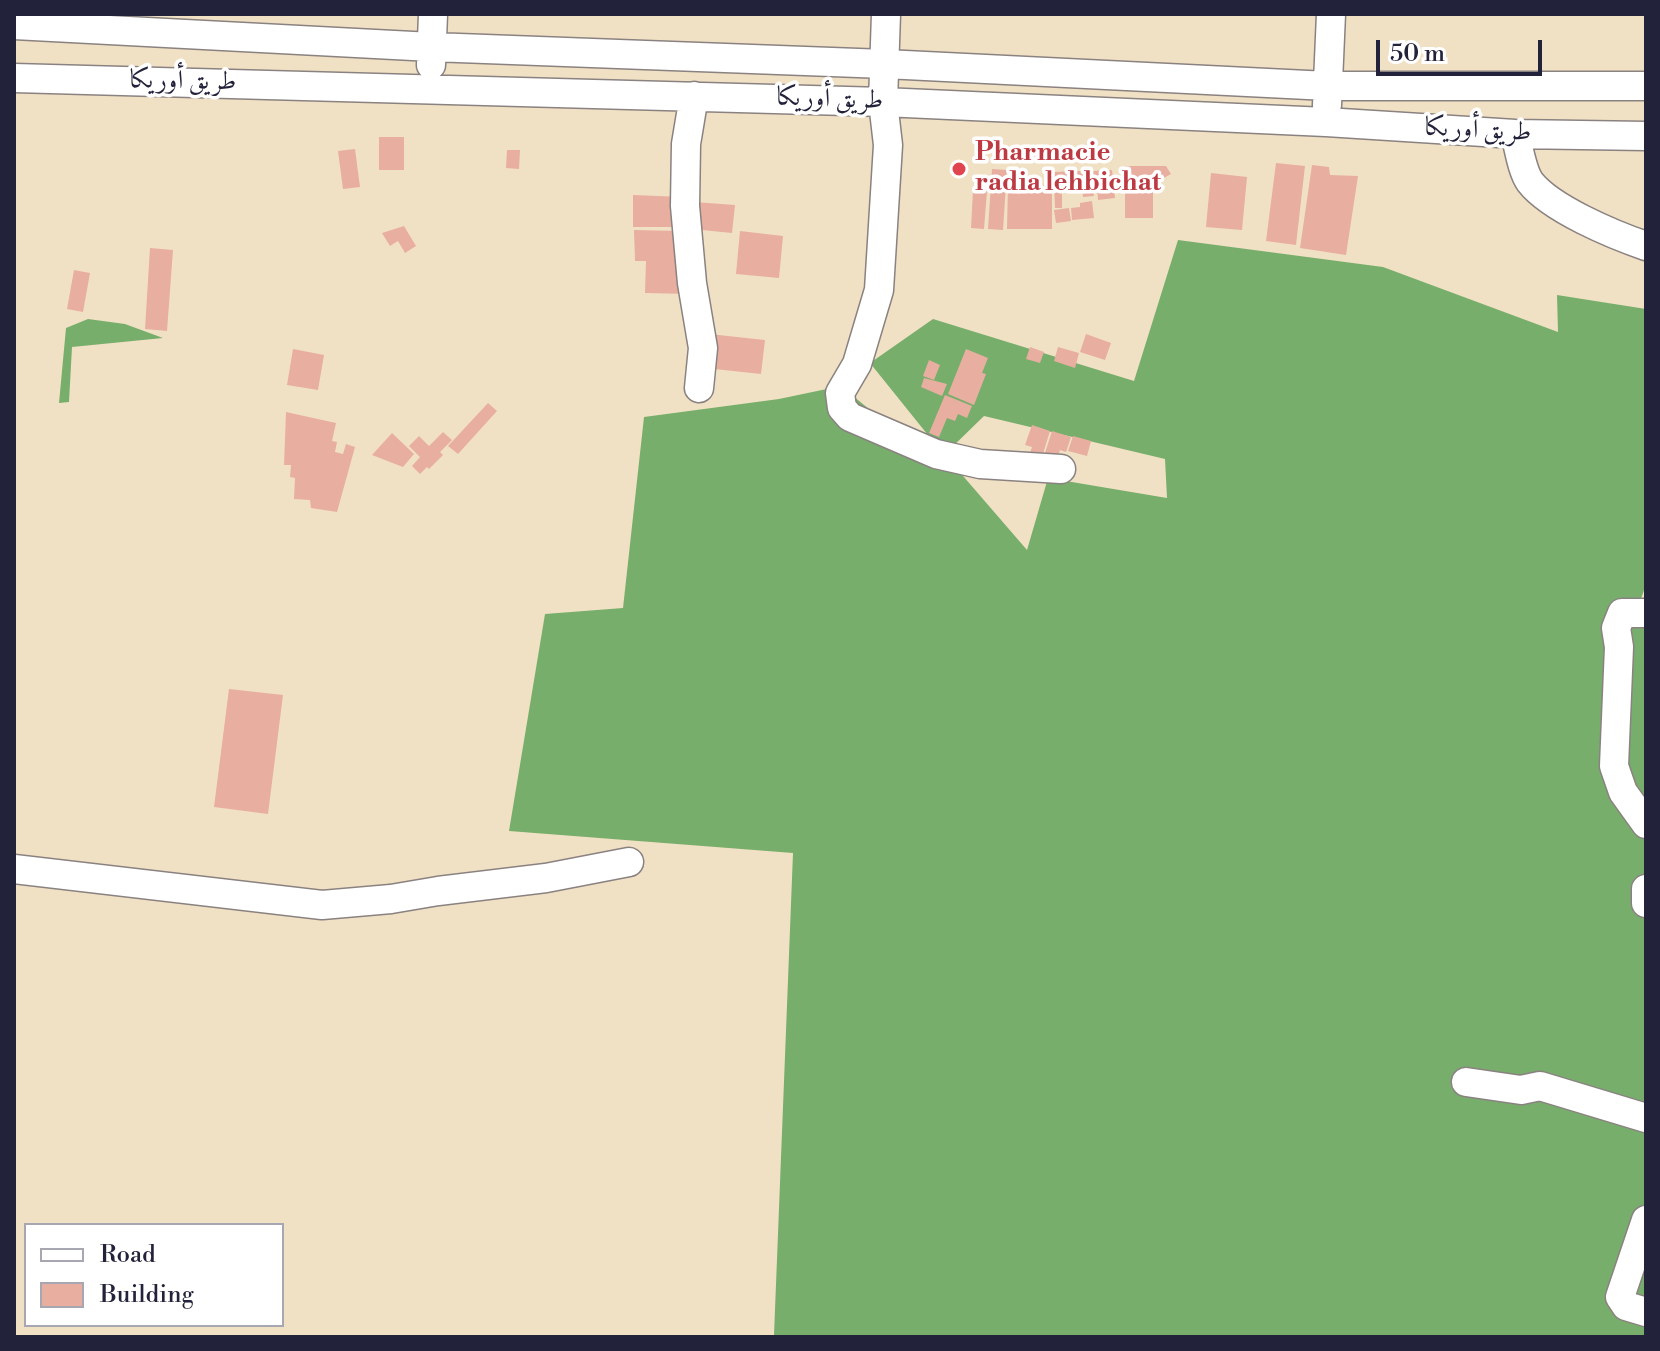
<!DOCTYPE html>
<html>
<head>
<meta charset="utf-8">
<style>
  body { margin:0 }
  #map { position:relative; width:1660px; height:1351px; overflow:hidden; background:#f1e1c4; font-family:"Libre Bodoni",serif }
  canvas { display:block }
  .frame { position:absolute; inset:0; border:16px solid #22223b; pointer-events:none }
  .legend { position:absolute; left:24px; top:1223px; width:260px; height:104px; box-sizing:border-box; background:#fff; border:2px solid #a7a7b1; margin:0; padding:10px 14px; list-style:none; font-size:24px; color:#22223b }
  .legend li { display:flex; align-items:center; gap:16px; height:40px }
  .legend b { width:40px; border:2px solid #a7a7b1 }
  .scale { position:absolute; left:1376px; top:40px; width:166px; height:36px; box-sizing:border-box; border:4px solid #22223b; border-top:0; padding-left:10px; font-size:24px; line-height:28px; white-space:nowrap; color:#22223b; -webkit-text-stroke:6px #fff; paint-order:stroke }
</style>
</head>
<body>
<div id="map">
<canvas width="1660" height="1351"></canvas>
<div class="frame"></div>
<ul class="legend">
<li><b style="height:10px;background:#fff"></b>Road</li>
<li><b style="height:22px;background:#e8aea0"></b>Building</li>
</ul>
<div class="scale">50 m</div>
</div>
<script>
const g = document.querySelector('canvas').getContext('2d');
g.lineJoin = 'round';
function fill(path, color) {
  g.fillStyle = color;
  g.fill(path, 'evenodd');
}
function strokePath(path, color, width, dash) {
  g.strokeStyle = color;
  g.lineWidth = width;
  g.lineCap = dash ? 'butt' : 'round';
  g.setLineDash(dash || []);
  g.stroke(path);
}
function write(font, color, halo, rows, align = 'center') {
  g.font = font + ' "Libre Bodoni",Amiri,serif';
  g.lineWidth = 7;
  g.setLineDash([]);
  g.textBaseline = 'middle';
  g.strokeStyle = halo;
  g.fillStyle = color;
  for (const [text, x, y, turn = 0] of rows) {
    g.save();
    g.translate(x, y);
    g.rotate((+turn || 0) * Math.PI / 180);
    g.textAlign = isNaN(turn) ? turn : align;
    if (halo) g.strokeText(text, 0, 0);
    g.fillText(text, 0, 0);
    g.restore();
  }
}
fill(new Path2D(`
  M1178,240l205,27 175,65 -1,-37 89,14v276l-10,27 10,2v723l-872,-2 19,-482 -284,-22 36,-217 78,-6 21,-191 135,-18 62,-13 80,66 36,17 70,81 21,-72 119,20 -2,-39 -181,-43 -40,39 -74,-92 63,-44 201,62z
  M88,319l37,5 38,14 -91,9 -3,55 -10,1 7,-75z`), '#78ae6c');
fill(new Path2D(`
  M379,137h25v33h-25z
  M355,149l5,38 -17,2 -5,-38z
  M507,150h13l-1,19 -13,-1z
  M1276,163l29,3 -9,79 -30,-4z
  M1312,165l17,2 1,8 28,1 -12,79 -46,-7z
  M1125,166h41l5,8 -18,10v34h-28z
  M992,169l15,1 -4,60 -15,-1z
  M1112,170l3,28 -17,2 -1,-20h-3l-1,-9z
  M1080,171l12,1 2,24 -11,1 -2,-18 -28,2v-9z
  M1211,173l36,4 -5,53 -36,-3z
  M1062,182v26h-7l-1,-25z
  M1008,184l44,1v44h-45z
  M973,190l14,1 -3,38 -13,-1z
  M633,195l50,2 -3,30h-47z
  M1092,201l2,17 -22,2 -1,-12 9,-1v-4z
  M694,202l41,3 -3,28 -40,-4z
  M1069,208l2,13 -15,2 -2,-13z
  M404,226l12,20 -11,7 -7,-12 -8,5 -8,-13z
  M634,230l46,1 8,63 -43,-1 1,-32h-11z
  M740,231l43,5 -4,42 -43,-4z
  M150,248l23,2 -6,81 -22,-2z
  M74,270l16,3 -7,39 -16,-3z
  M709,334l56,6 -4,34 -56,-6z
  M1086,334l25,9 -6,17 -25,-8z
  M1030,347l14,5 -4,11 -14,-4z
  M1058,347l21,6 -4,15 -21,-7z
  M293,349l31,6 -6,35 -31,-5z
  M966,349l22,9 -6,15 4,1 -12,31 -26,-11z
  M929,360l11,5 -6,15 -11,-4z
  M924,378l23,6 -5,12 -21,-9z
  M945,395l27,11 -5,12 -9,-4 -3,7 -8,-3 -8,19 -10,-4z
  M488,403l9,8 -39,43 -10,-8z
  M286,412l50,11 -4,18 5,1 -2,10 8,2 3,-10 9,3 -18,65 -26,-4 -1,-8 -16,-1 1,-21 -5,-1 1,-12h-7z
  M1032,425l18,6 -8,26 -12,-4 2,-6 -7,-2z
  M1052,431l19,6 -5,15 -6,-2 -3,10 -13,-4z
  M443,432l9,8 -12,12 3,3 -14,14 -2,-2 -7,7 -8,-8 8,-9 -11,-11 10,-10 10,10z
  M392,433l22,21 -11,13 -31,-12z
  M1073,436l18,5 -4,15 -19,-5z
  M229,689l54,6 -15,119 -54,-7z`), '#e8aea0');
const minor = new Path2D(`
  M886,14l-3,88 5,43 -9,145 -22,74 -17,29 2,15 8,9 86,37 44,10 81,5
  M14,25l418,22 453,17 443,22h318
  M431,65l2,-51
  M14,78l869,24 443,20 189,12 131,2
  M694,96l-8,48 -1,62 7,77 11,65 -4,40
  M1327,105l4,-91
  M1515,134c4,14 7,37 15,48 21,27 84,53 116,64
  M1646,613h-24l-6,15 3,19 -5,119 9,26 23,32
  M14,869l308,36 69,-6 47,-8 108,-13 83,-16
  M1646,889v14
  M1466,1082l55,8 19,-4 106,32
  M1646,1220l-26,77 6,9 20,6`);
strokePath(minor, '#8a8280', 31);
strokePath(minor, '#fff', 28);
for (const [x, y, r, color] of [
  [959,169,8,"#e0444e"]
]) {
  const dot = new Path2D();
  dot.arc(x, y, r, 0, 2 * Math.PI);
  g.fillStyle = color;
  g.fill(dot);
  strokePath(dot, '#fff', 3);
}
write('26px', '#22223b', '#fff', [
  ["طريق أوريكا",183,82,1],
  ["طريق أوريكا",830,100,2],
  ["طريق أوريكا",1478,131,3]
]);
write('bold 26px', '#be3a42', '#fff', [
  ["Pharmacie",975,154],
  ["radia lehbichat",975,184]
], 'left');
</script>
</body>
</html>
